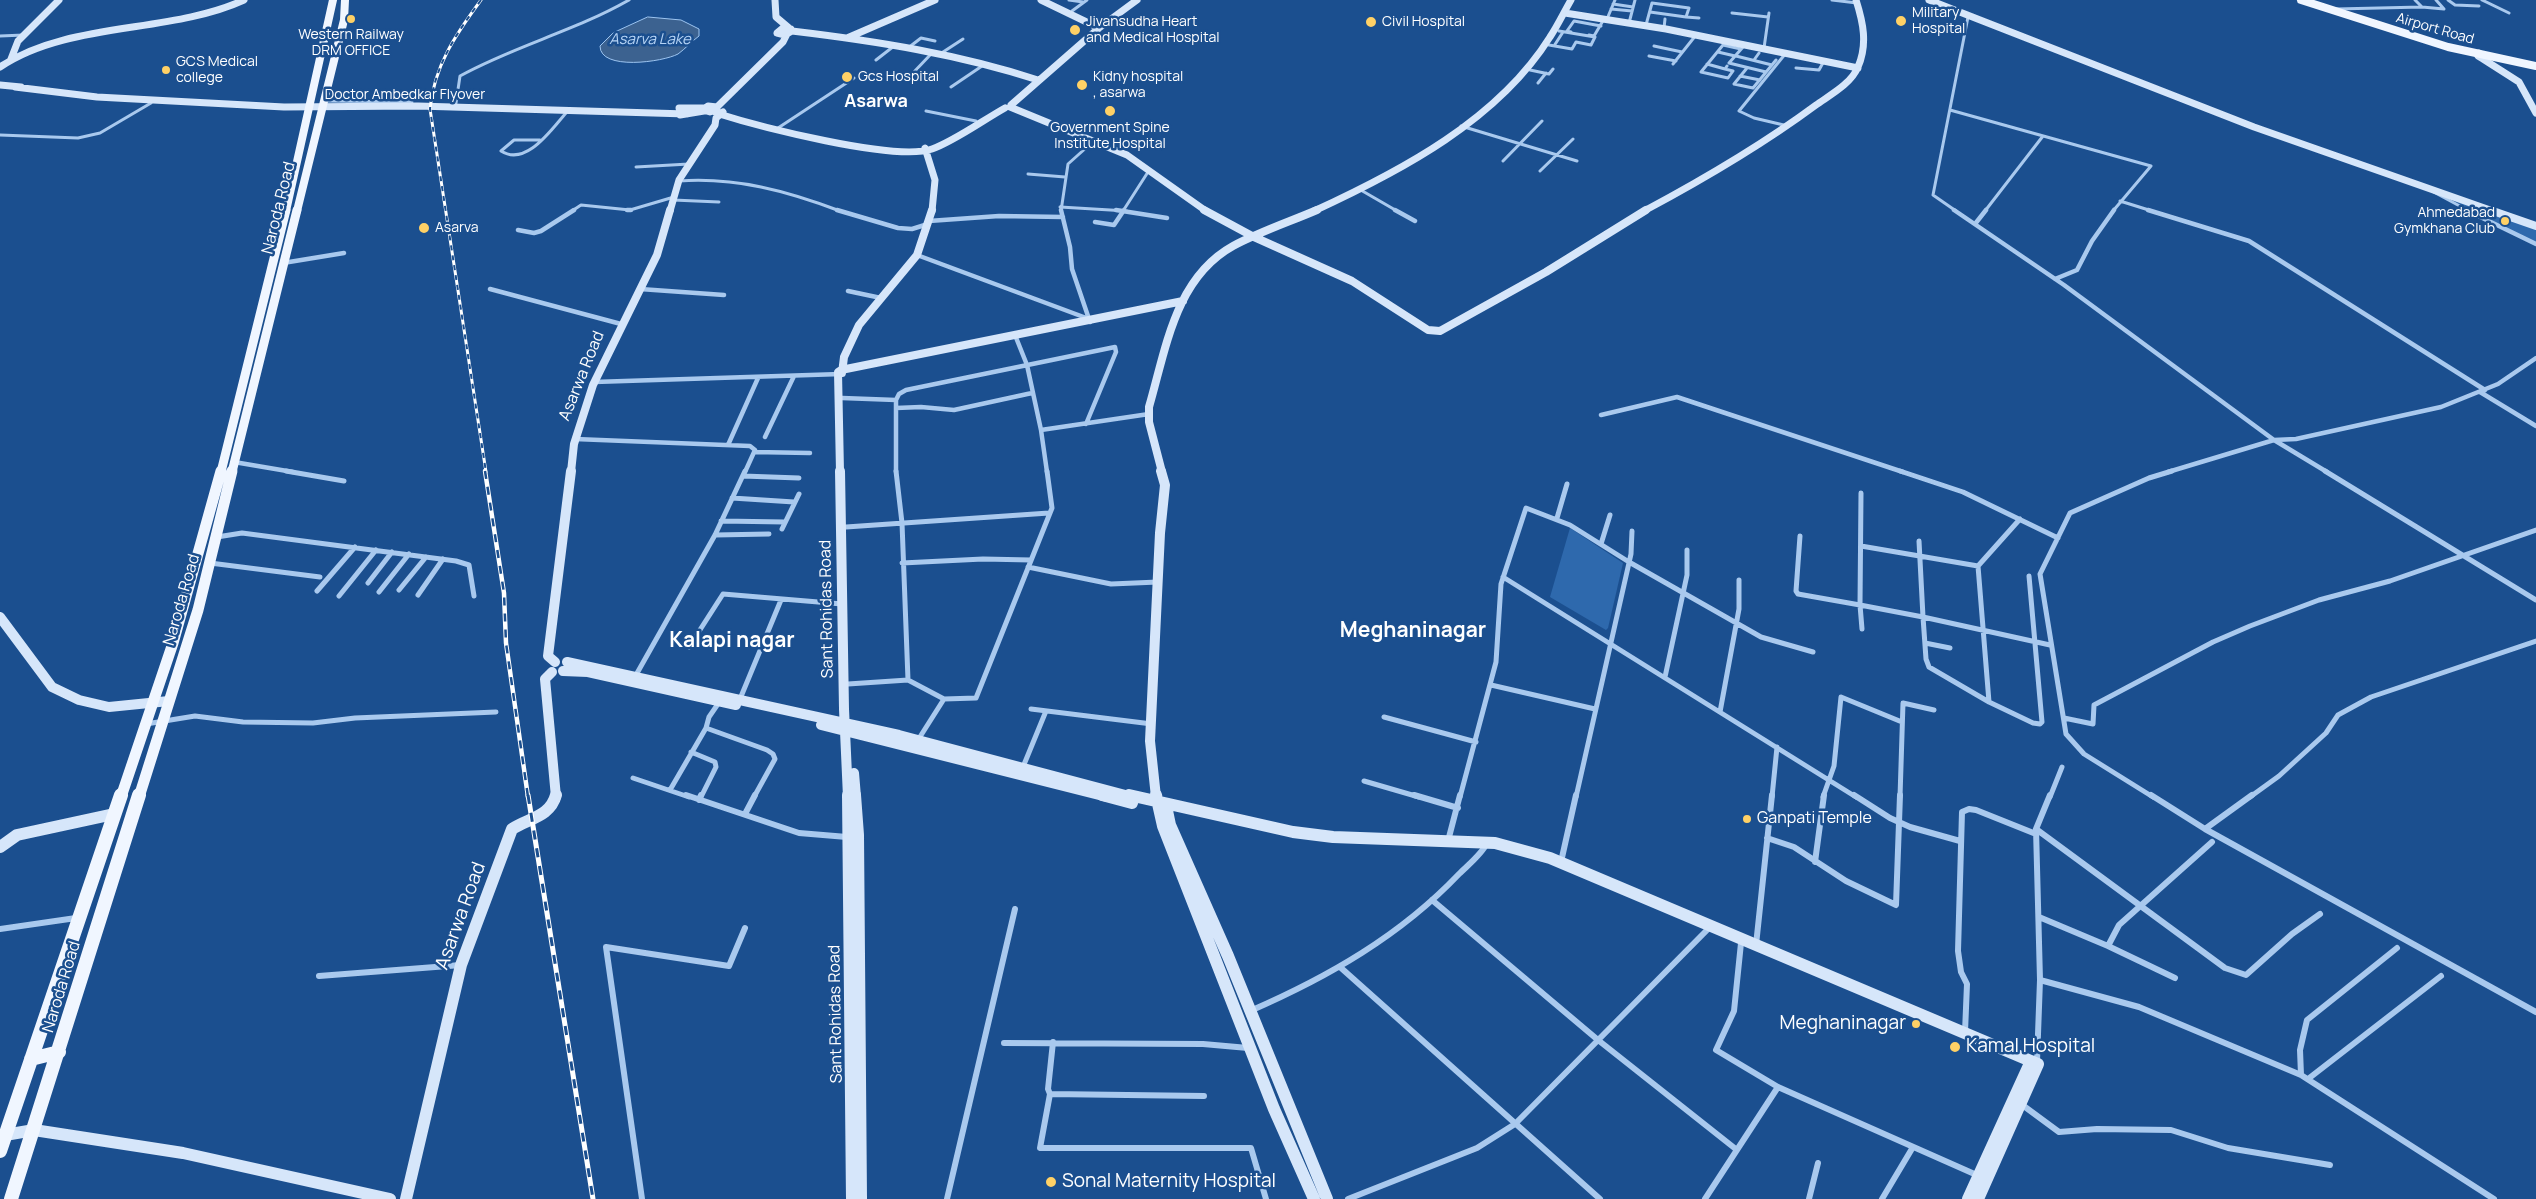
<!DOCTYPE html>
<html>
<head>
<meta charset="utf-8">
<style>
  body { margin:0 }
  canvas { display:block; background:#1b4f8f }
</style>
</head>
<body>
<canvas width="2536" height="1199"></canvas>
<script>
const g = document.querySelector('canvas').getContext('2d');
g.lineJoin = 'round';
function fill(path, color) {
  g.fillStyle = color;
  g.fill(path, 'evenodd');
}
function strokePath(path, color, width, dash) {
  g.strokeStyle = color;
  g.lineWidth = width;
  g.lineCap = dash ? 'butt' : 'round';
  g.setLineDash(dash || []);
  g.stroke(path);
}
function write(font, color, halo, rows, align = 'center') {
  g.font = font + ' Manrope,sans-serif';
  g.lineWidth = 5;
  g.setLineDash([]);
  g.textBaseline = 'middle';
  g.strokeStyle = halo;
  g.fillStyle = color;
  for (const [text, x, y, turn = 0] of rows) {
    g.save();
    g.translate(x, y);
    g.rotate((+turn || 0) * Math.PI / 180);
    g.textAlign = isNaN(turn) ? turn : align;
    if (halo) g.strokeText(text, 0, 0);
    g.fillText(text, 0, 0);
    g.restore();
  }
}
fill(new Path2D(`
  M2437,192l99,36v16z
  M1570,528l53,35 -15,65 -2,2 -56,-33z`), '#2e69ad');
const water = new Path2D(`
  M648,17l33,3 18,9v7c-7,5 -14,13 -21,18 -15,8 -78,17 -78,-8l13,-13z`);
fill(water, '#3c6290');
strokePath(water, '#9cc4f0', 1);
strokePath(new Path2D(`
  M1069,0l14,2
  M1832,0l25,3
  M2415,0l7,7 22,2 -8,-9
  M2448,0l7,5 24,1
  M2482,0l27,13
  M1613,4l20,3
  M1611,9l21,2
  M2336,9l86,-2
  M1072,11l15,-11
  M1732,13l36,4
  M1686,17l13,1
  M1607,19l8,-19
  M1629,23l6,-23
  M1646,25l6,-22 37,5 -3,9 -36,-5
  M1664,28l1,-9
  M1571,32l-4,-1 7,-10 27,5
  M1589,35l5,1 10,-17
  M0,36l24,-1
  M1549,45l23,4 4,-7 15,3 4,-8 -36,-6
  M1554,46l9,-14
  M1654,46l28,6
  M1743,47l-14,16 37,9
  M908,48l13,-10 14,3
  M1764,48l5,-35
  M1718,52l17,4
  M1786,53l-47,58 15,7 34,8
  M940,54l23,-15
  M1649,56l27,5
  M1736,56l36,9
  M876,60l18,-14
  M1754,60l5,-7
  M1673,64l23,-29
  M1707,64l18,5 2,-3
  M1747,68l-13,16 19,4 23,-28
  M1796,68l23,2 5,-9
  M1725,69l8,2 -5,7 -27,-6 22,-27 18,4
  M1530,70l19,4 4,-5
  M1740,76l20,4
  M924,79l-12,-5 20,-21
  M1538,83l8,-10
  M951,87l34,-23
  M323,101l89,1
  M456,103l4,-27c54,-30 115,-45 169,-76
  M1950,110l201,56 -38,45
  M926,111l50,10
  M1461,126l116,35
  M778,128l76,-50
  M0,135l78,3 22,-5 51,-30
  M540,140h-26l-13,11c25,16 50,-21 65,-38
  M1503,161l39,-40
  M636,167l53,-3
  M1540,171l33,-32
  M1028,174l37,3
  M679,181c57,-4 108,10 161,30
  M1359,189l38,22
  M2430,190l39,21
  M673,200l46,2
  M2120,201l32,10
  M1060,207l67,4
  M572,211l9,-6 49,5 44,-13
  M1061,211l7,-47 19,-17 12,-4
  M1123,211l25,-39
  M1956,211l-23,-16 35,-178
  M1985,211l58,-75`), '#a9c9ee', 3);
strokePath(new Path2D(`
  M627,210h4
  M837,210l61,18 14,1 16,-5
  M1061,210l9,37 2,22 18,53
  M1116,210l51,8
  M1395,210l20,11
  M1954,210l110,75 210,155 53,32
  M2148,210l101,31 236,149
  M2466,210l70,34
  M929,221l70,-5 64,1
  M1095,222l19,3 10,-15
  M1975,224l11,-14
  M518,230l16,3 7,-2 33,-21
  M917,255l172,64
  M283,263l61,-10
  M2055,279l22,-9 15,-29 22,-31
  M490,289l131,35
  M640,289l84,6
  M848,291l33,7
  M1015,335l12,30 14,65
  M594,382l247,-8
  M2480,392l56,34
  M842,398l54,2v72
  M896,400l3,-6 7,-4 209,-43 1,5 -30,72
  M896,408l25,-1 33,3 78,-17
  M1601,415l76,-18 226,75
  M765,437l29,-61
  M575,439l175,7 5,4 -10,22
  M728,445l30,-67
  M754,452l56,1
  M234,462l59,10
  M1047,472l-6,-42 108,-16
  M2168,472l106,-32 22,-1 145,-32 57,-23 38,-26`), '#a9c9ee', 4.5);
strokePath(new Path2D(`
  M286,471l58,10
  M896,471l6,52 6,157
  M1900,471l63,21 95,46
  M2325,471l211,129
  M743,476l56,2
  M732,498l62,4
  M1557,518l10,-34
  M721,521l64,1
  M846,527l203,-14
  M782,529l17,-35
  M715,535l54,-1
  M1800,536l-4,55 2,3 62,11 1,-112
  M217,537l25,-4 214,28 13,4 5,31
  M1601,544l9,-29
  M1861,546l117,20 42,-47
  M210,563l110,14
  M902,563l81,-4 48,1
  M1978,566l11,136 44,21 7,1 2,-2 -13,-146
  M1028,567l83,17 47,-2
  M1503,577l353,220
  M368,583l24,-31
  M399,590l27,-33
  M317,591l38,-44
  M379,592l30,-38
  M418,595l25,-36
  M339,596l37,-46
  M1862,629l-2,-24 63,12 -4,-76
  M1925,643l25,5
  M689,647l34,-53 119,10
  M636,675l79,-140 30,-64
  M1665,677l22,-102v-25
  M848,684l60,-4 36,19
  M1491,685l104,24
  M740,699l41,-99
  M720,701l-11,16 -3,11 61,22 6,4 2,5 -21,38
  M1989,702l-60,-35 -3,-8 -3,-42 127,28
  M1031,709l121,15
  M1720,712l19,-103v-29
  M1384,717l92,25
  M2064,718l29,6 1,-19 119,-63 37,-16 69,-26 71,-19 146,-51
  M146,724l49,-8 48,6 70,1 42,-5 141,-6
  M918,740l26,-41 32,-1 76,-190 -5,-37
  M691,752l24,10 1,5 -15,30
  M1023,767l23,-56
  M633,778l56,19
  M1364,781l55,16
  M670,790l36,-62
  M1460,797l36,-135 5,-78 25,-76 44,17 59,37 132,75 52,15
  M1576,797l55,-243 1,-23
  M1772,797l5,-50
  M1823,797l11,-31 7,-69 61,25
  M1900,797l3,-94 31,7
  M2050,797l12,-30
  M2153,797l-69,-43 -18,-20 -26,-160 30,-61 79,-35 23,-7
  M2250,797l29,-21 47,-43 12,-18 33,-18 165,-56`), '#a9c9ee', 5);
strokePath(new Path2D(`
  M686,795l113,38 48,4
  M1414,795l44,13
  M1854,795l36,23 20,9 50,14
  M2151,795l54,34 331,183
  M699,800l2,-5
  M745,814l10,-19
  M2036,829l189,139 21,7 46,-41 28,-20
  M2205,829l47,-34
  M1767,838l27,9 52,34 50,24 4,-110
  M1448,841l12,-46
  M1561,862l15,-67
  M1815,862l9,-67
  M1432,900l166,140 139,110
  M2039,917l69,29 67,32
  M0,929l76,-11
  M1741,943l-7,68 -18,39 62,37 201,89
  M1756,945l16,-150
  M2108,946l11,-21 93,-83
  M1340,967l260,232
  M319,976l142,-11
  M2040,980l99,27 162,68 193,124
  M1250,1011c78,-34 150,-75 209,-137 9,-9 23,-20 28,-31
  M1965,1032l2,-48 -6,-12 -3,-21 4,-139 7,-3 7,1 60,24
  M1053,1042l-5,47 2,5 -10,54h211l15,51
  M1004,1043l199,1 45,4
  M2037,1061l3,-81 -4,-151 14,-34
  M2301,1075l-1,-25 7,-30 90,-72
  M2308,1079l133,-103
  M1050,1094l154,2
  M2021,1104l38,28 38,-3 74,1 57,18 102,17
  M642,1199l-36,-252 123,19 16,-38
  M947,1199l68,-290
  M1348,1199l129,-51 38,-24 196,-198
  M1705,1199l73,-112
  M1809,1199l9,-36
  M1882,1199l31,-52`), '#a9c9ee', 6);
strokePath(new Path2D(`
  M775,0l1,17 13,11
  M1041,0l58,28
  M1929,0l325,127 239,84
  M1565,13l101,16 192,39
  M783,28l8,1 1,2 -7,4 -8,-2z
  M792,31c84,10 166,23 246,49
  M847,38l88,-38
  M2479,53l-1,3 5,3 36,23 17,31
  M11,59l7,-18 41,-41
  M0,67c68,-46 170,-33 244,-67
  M0,85l21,2
  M15,87l82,10 187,10 134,-1 269,8
  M1011,105l88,-77 38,-28
  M708,106l9,1v3l-7,2 -7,-2z
  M717,107l66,-65 4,-8
  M1010,107l117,48 79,56
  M679,108h25
  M716,113c41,13 179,49 216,36 21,-7 53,-30 73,-41
  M680,115l24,-4
  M925,148l10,32 -3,31
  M670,211l9,-31 36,-55 1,-7 7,-6
  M1314,211c87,-40 184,-91 236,-174 8,-12 14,-25 21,-37
  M1644,211c60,-32 118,-66 172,-106 14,-10 35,-21 42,-38 10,-23 5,-45 -2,-67`), '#d6e6fa', 7);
strokePath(new Path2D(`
  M1204,210l50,27 98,44 76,49 12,1 106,-59 100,-62
  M2490,210l46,16
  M842,373l2,-16 15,-32 58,-70 15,-45
  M571,472l3,-28 19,-59 64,-130 13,-45
  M840,472l-2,-100 3,-2 342,-69
  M1162,472l-13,-50v-15c17,-58 26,-129 84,-161 26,-14 56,-24 84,-36`), '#d6e6fa', 8);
strokePath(new Path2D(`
  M840,471l4,238 4,88
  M0,617l52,70 27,13 30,7 60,-6
  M555,662l-7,-6 23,-185
  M567,662l332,73 234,62
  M563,671l25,1 148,33
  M552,672l-7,7 11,118
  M821,725l286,72
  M854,773l2,24
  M1156,797l-6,-56 10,-208 5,-48 -4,-14`), '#d6e6fa', 10);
strokePath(new Path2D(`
  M848,795l4,404
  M855,795l3,40 3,364
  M1102,795l30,8
  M1129,795l164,37 40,5 162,6 55,15 488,206 -60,135
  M1156,795l7,31 111,283 40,90
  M1166,806l4,19 58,131 99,243
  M0,847l17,-12 97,-21
  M5,1135l29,-5 149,23 207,46
  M406,1199l55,-234 51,-136c17,-11 38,-12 44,-34
  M1968,1199l63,-138`), '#d6e6fa', 12);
strokePath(new Path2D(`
  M2301,0l147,47 88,19
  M286,211l47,-211
  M297,211l47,-191 1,-20`), '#f0f6ff', 8);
strokePath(new Path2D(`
  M221,472l65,-262
  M232,472l65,-262`), '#f0f6ff', 9);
strokePath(new Path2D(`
  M121,797l52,-154 48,-172
  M139,797l59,-187 34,-139`), '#f0f6ff', 11);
strokePath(new Path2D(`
  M31,1059l28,-7
  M0,1151l121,-356
  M11,1199l128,-404`), '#f0f6ff', 14);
const railFar2 = new Path2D(`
  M481,0c-25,34 -47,66 -51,109l56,363`);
const railFar1 = new Path2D(`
  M485,471l19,122 2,50 22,154`);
const rail = new Path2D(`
  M528,795l65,404`);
strokePath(railFar2, '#fff', 3);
strokePath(railFar1, '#fff', 4.5);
strokePath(rail, '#fff', 5);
strokePath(railFar2, '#1b4f8f', 2, [5]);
strokePath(railFar1, '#1b4f8f', 2.5, [8]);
strokePath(rail, '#1b4f8f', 3, [9]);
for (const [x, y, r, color] of [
  [351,19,5,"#ffd166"],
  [1901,21,6,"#ffd166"],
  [1371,22,6,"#ffd166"],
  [1075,30,6,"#ffd166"],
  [166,70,5,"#ffd166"],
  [847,77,6,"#ffd166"],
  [1082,85,6,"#ffd166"],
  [1110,111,6,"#ffd166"],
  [2505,221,5,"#ffd166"],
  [424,228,6,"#ffd166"],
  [1747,819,5,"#ffd166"],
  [1916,1024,5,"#ffd166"],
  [1955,1047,6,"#ffd166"],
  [1051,1182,6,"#ffd166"]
]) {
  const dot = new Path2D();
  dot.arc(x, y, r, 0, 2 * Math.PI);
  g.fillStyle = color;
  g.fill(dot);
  strokePath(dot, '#1b4f8f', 2);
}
write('14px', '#fff', '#1b4f8f', [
  ["Military",1912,13],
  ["Hospital",1912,29],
  ["Jivansudha Heart",1086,22],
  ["and Medical Hospital",1086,38],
  ["Civil Hospital",1382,22],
  ["Western Railway",351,35,"center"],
  ["DRM OFFICE",351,51,"center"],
  ["GCS Medical",176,62],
  ["college",176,78],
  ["Gcs Hospital",858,77],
  ["Kidny hospital",1093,77],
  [", asarwa",1093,93],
  ["Government Spine",1110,128,"center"],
  ["Institute Hospital",1110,144,"center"],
  ["Ahmedabad",2495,213,"right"],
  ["Gymkhana Club",2495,229,"right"],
  ["Asarva",435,228]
], 'left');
write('14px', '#fff', '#1b4f8f', [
  ["Airport Road",2435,29,16],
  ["Doctor Ambedkar Flyover",405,95]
]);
write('italic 15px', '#b5d3f5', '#1b4f8f', [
  ["Asarva Lake",650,40]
]);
write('16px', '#fff', '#1b4f8f', [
  ["Naroda Road",279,208,-76],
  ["Asarwa Road",582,376,-68],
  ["Naroda Road",182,600,-74],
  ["Sant Rohidas Road",827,609,-91],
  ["Naroda Road",62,987,-73],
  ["Sant Rohidas Road",836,1014,-91]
]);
write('16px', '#fff', '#1b4f8f', [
  ["Ganpati Temple",1757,819]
], 'left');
write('bold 18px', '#fff', '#1b4f8f', [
  ["Asarwa",876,102]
]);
write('19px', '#fff', '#1b4f8f', [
  ["Asarwa Road",461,916,-70]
]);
write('19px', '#fff', '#1b4f8f', [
  ["Meghaninagar",1906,1024,"right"],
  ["Kamal Hospital",1966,1047],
  ["Sonal Maternity Hospital",1062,1182]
], 'left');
write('bold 21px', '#fff', '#1b4f8f', [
  ["Meghaninagar",1413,631],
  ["Kalapi nagar",732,641]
]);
</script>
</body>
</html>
